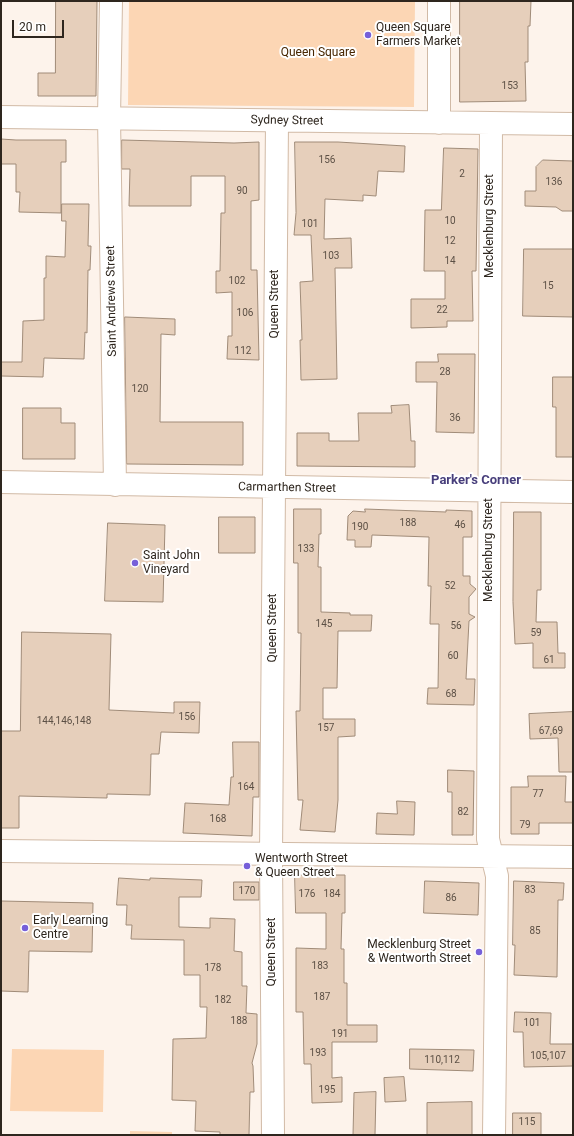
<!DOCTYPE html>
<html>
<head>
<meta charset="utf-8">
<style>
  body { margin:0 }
  #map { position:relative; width:574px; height:1136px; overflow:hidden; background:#fdf3eb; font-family:Roboto,sans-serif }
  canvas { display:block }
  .frame { position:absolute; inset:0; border:2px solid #2e261e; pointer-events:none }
  .scale { position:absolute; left:12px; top:20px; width:52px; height:18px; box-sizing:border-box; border:2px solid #2e261e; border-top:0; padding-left:5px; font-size:12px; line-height:14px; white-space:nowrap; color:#2e261e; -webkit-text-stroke:3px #fff; paint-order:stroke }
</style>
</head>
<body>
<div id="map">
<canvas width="574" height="1136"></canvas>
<div class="frame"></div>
<div class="scale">20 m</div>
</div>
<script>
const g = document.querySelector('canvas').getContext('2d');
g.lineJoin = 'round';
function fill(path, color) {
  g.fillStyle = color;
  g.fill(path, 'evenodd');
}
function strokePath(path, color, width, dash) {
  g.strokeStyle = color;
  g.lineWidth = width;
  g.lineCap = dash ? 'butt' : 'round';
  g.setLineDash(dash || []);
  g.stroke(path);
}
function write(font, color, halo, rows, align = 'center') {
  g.font = font + ' Roboto,sans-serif';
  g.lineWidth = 4;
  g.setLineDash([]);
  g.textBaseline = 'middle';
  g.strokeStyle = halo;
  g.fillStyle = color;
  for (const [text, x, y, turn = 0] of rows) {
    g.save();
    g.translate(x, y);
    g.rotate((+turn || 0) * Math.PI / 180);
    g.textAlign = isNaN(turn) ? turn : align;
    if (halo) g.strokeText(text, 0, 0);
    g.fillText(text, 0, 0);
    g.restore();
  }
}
fill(new Path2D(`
  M129,1h286l-1,106 -286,-2z
  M12,1049l92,1 -1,62 -93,-1z
  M130,1131l42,1v3h-42z`), '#fcd6b4');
const building = new Path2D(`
  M56,1h41l-1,95h-58v-23h17z
  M460,1h71l-1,25h-2v36h-3l1,39 -66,1z
  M1,139l15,1h50v22h-5v51l-42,-1 1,-20h-4v-28h-15z
  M122,140l112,3 25,-1v58l-8,1v69h6l2,90 -32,-1 1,-23h4v-44l-16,1v-22h4l1,-58h4v-37h-34v30h-62l1,-37h-8z
  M295,142h43l67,4 -1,26 -26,-1 -2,25 -13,-1v6l-38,-2 -1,40 27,-1 1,30h-17l2,111 -36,1 -1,-40h2l-2,-58 13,-1 -2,-46h-17l2,-22z
  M444,148l34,1 -2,122h-4l1,50h-26v6l-36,1v-29h34v-28h-21l1,-61h16z
  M543,160l30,1v50h-11l-6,-4 -31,-1v-15h11v-24z
  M62,204h27l-1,42h3l-1,24h-2l-1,63 -2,-1 -1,27 -40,-1 -1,19 -42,-1v-14h21l1,-41 21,-1v-42h2v-22l19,1 1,-36h-4z
  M524,249h49v68l-50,-1z
  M125,317l50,2v16l-14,-1 -1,88h83v43l-116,-1z
  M438,354h37l-1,79 -38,-1 1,-50h-21v-20h22z
  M553,377h20v80h-17v-50h-3z
  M409,405l2,36h4v26l-118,-1v-33h32v8h30l-1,-28h34l-1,-7z
  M23,408h38v15h14v36h-52z
  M294,509h27v25h-2l-1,33h3v45l29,1v2h22l-1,16h-33l-1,57h-14v31h32v17l-17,1v63l-3,32 -35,-2 3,-30h-5l-2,-89h4l1,-78h-3v-70h-4z
  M365,509l81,3v-2l26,1v26h-9v39h7v8l6,5 -7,8v17l6,3 -6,4 -3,58h9l-1,26 -47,-1 1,-16h10l1,-64h-9l1,-38h-3l1,-49 -57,-2 -1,12h-16v-7h-8l1,-24 5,-5 12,1z
  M514,512h27v78h-4l-1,32h21l1,31h7v15h-32v-25l-18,1 -2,-42z
  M219,517h36v36h-36z
  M108,523l57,2 -2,77 -58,-1z
  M22,632l89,2 -2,76 65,3v-11h26l-1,31 -38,-1 -2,22h-8l-1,41 -43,-1v4l-88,-2v32h-18v-97h19z
  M573,712v60h-14l-1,-34 -28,1 -1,-25z
  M233,742h26v55h-6l-1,39 -69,-3 2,-30 44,2 2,-28h2z
  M448,770l26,1 -1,64h-21v-43h-4z
  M528,776h38l-1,26h8v21h-34v11h-28v-47h17z
  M397,801l18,1 -1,33 -38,-1 1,-21 20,1z
  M295,875h50v38h-3l-1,36h3v34h3v42h30v17h-45v36l10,-1v25l-30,1 -1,-39h-7l-1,-52h-7v-64l30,1v-36h-30z
  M119,878l31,2v-2l52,2 -1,17h-22v30l31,1v-10l25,1 -1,32 8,1v34h5l-1,27 11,1v30l-5,19 1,3 1,26h-4l-1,43h-29v-3l-25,-1 1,-30 -24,-1 1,-61 33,-1 1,-31h-7v-32h-16v-35l-53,-1 1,-14h-6l1,-20h-10z
  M425,881l54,2 -1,32 -54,-2z
  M514,881l50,2 -1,17h-5l-1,77 -43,-2 1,-30h-2z
  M234,882h25v18h-25z
  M1,901l92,2 -1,49 -63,-1 -1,41 -27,-1z
  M515,1012l36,1 -1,31h23v22l-49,1 -1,-35h-9z
  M410,1049l64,1 -1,21 -63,-2z
  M404,1077l2,24 -21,1 -1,-24z
  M376,1092l-1,43h-22l1,-42z
  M472,1102v33h-45v-32z
  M513,1113h28v22h-28z`);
fill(building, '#e6cfbb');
strokePath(building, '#a08b78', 1);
const minor = new Path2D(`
  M111,1l-2,117 6,367
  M1,117l572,7
  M439,123v-122
  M491,124l-3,715 9,37 -3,259
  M1,482l572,10
  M1,851l572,6
  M273,1135l-2,-281 6,-733`);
strokePath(minor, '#d1baa6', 24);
strokePath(minor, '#fff', 22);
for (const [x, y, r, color] of [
  [368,35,4,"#765fd9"],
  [135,563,4,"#765fd9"],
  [247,866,4,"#765fd9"],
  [25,928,4,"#765fd9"],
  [479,952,4,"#765fd9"]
]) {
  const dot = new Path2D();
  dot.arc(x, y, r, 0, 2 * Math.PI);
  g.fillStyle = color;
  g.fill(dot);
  strokePath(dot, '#fff', 1.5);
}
write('10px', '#5c5045', null, [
  ["153",510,86],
  ["156",327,160],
  ["2",462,174],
  ["136",554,182],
  ["90",242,191],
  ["10",450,221],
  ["101",310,224],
  ["12",450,241],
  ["103",331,256],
  ["14",450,261],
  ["102",237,281],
  ["15",548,286],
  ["22",442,310],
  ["106",245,313],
  ["112",243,351],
  ["28",445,372],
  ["120",140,389],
  ["36",455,418],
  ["188",408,523],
  ["46",460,525],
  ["190",360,527],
  ["133",306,549],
  ["52",450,586],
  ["145",324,624],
  ["56",456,626],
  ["59",536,633],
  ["60",453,656],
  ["61",549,660],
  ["68",451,694],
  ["156",187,717],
  ["144,146,148",64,721],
  ["157",326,728],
  ["67,69",551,731],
  ["164",246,787],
  ["77",538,794],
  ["82",463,812],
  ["168",218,819],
  ["79",525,825],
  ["83",530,890],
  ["170",247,891],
  ["176",307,894],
  ["184",332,894],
  ["86",451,898],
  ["85",535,931],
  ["183",320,966],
  ["178",213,968],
  ["187",322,997],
  ["182",223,1000],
  ["188",239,1021],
  ["101",532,1023],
  ["191",340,1034],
  ["193",318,1053],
  ["105,107",548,1056],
  ["110,112",442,1060],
  ["195",327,1090],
  ["115",527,1122]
]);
write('12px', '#2e261e', '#fff', [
  ["Queen Square",376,28],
  ["Farmers Market",376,42],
  ["Saint John",143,556],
  ["Vineyard",143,570],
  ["Wentworth Street",255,859],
  ["& Queen Street",255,873],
  ["Early Learning",33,921],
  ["Centre",33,935],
  ["Mecklenburg Street",471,945,"right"],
  ["& Wentworth Street",471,959,"right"]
], 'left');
write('12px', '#472600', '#fff', [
  ["Queen Square",318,53]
]);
write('12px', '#2e261e', '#fff', [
  ["Sydney Street",287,121,1],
  ["Mecklenburg Street",490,226,-90],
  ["Saint Andrews Street",112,301,-91],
  ["Queen Street",275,304,-90],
  ["Carmarthen Street",287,488,1],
  ["Mecklenburg Street",489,550,-90],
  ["Queen Street",273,628,-90],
  ["Queen Street",272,952,-90]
]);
write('bold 13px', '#473e7b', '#fff', [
  ["Parker's Corner",476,481]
]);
</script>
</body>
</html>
